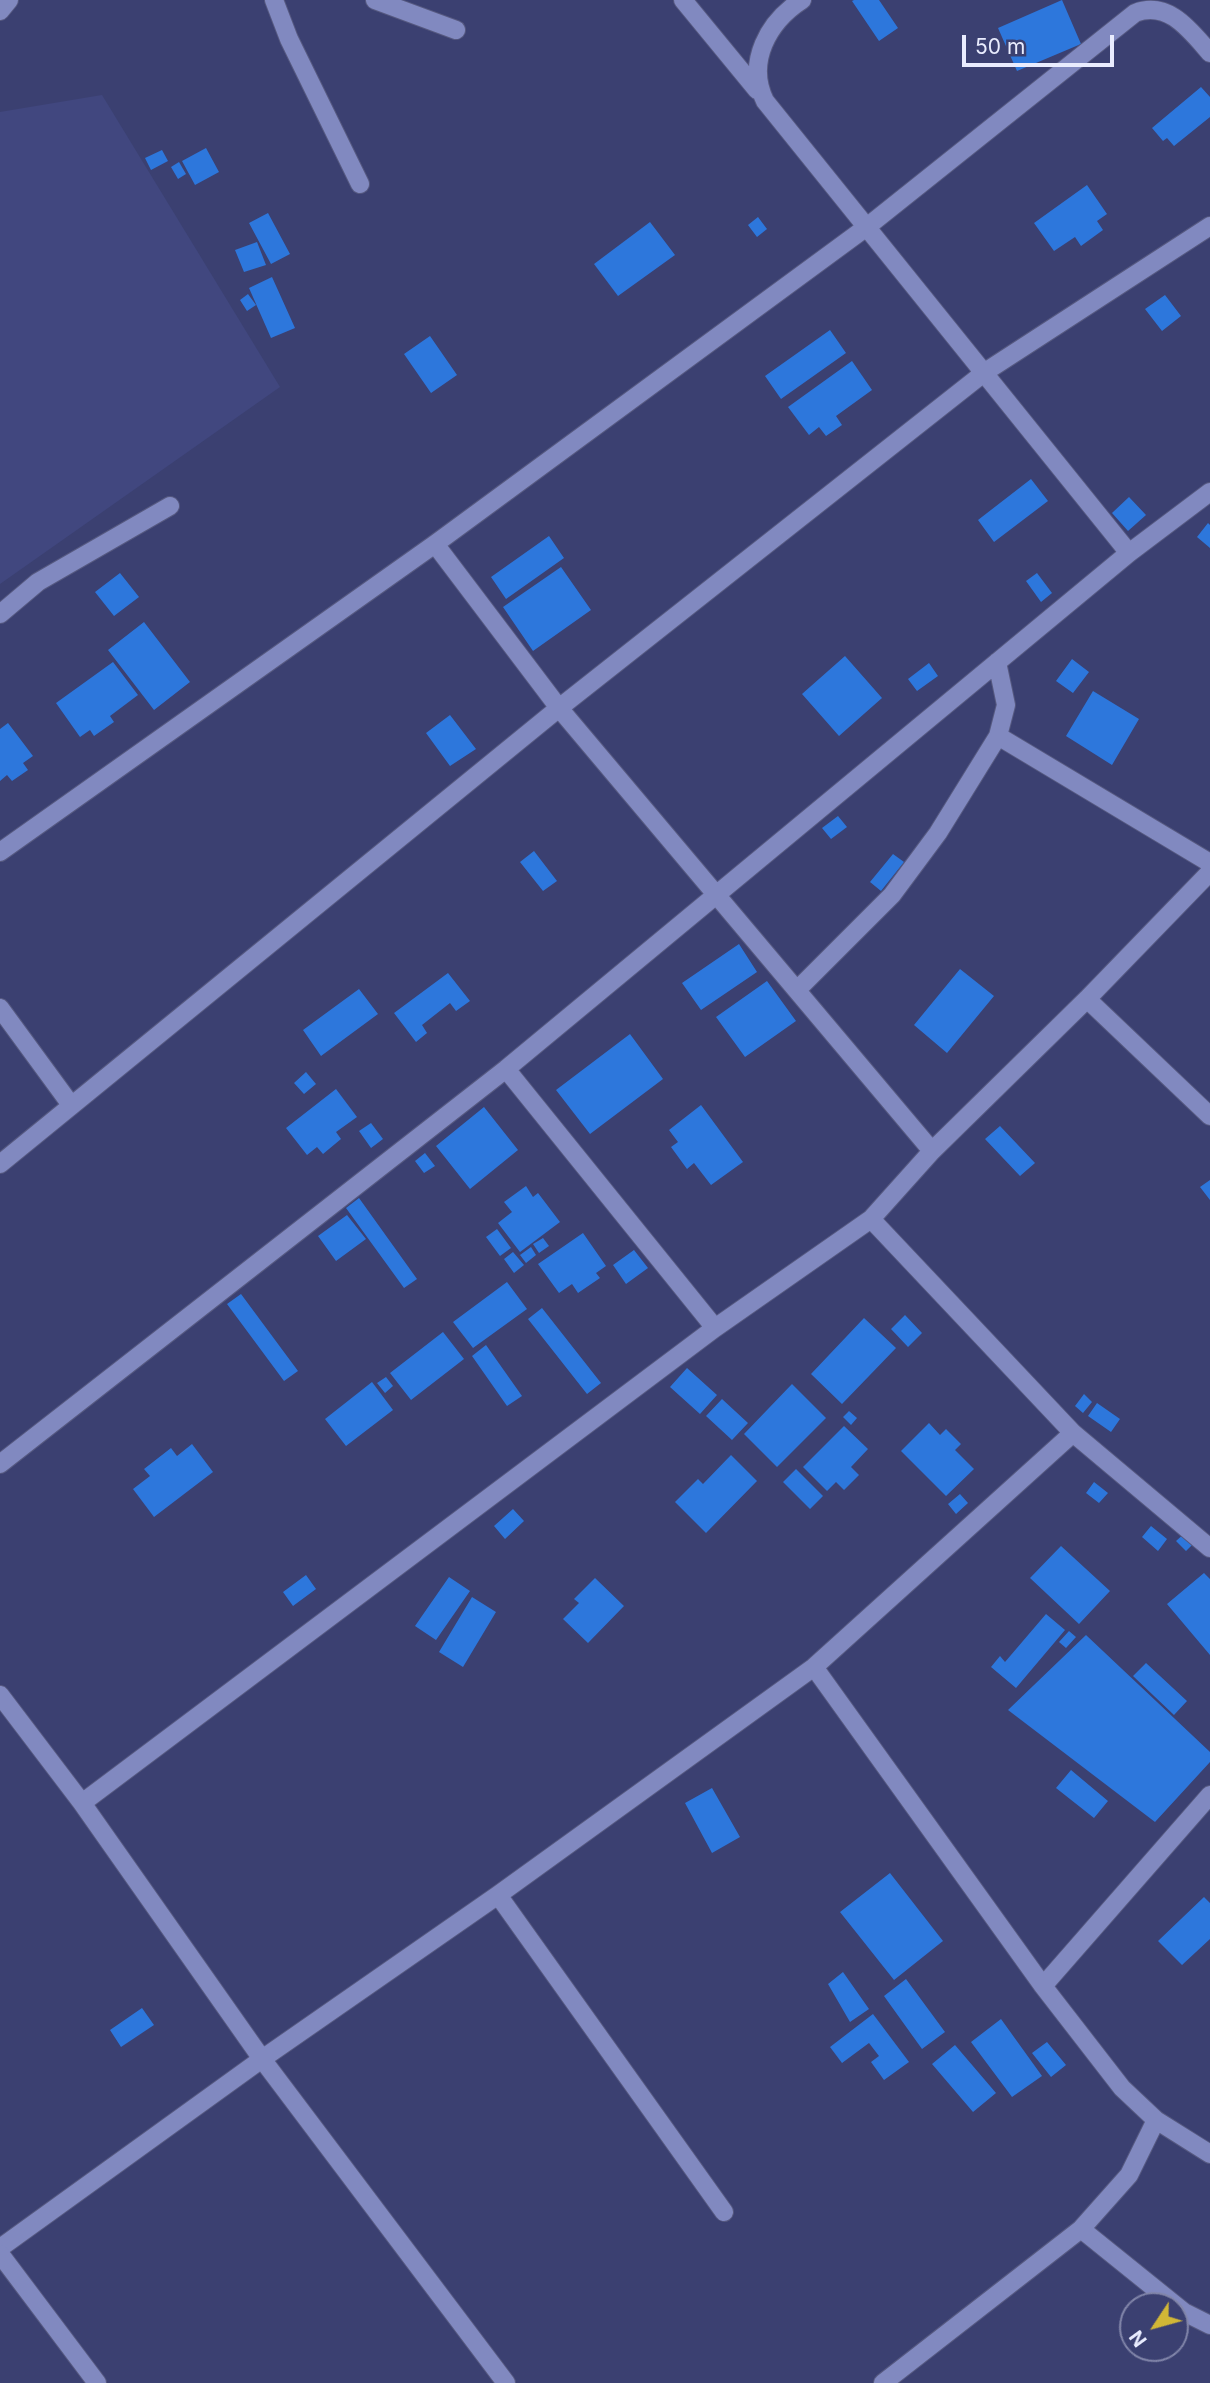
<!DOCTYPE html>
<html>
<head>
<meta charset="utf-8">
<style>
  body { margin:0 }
  #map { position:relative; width:1210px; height:2383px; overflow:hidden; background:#3b4071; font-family:Inter,sans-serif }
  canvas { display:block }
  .north { position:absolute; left:1119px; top:2292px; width:70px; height:70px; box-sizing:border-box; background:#3b4071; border:2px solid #8185a9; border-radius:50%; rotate:234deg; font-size:19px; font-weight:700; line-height:28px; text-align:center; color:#e9ecfe }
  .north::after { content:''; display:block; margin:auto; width:24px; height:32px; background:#d1b736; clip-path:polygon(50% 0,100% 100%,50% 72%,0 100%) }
  .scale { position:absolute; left:962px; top:35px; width:152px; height:32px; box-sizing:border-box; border:4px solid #e9ecfe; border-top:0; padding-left:9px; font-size:21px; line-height:24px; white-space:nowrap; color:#e9ecfe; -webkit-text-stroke:5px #3b4071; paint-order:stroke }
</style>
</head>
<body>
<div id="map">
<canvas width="1210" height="2383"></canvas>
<div class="north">N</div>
<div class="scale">50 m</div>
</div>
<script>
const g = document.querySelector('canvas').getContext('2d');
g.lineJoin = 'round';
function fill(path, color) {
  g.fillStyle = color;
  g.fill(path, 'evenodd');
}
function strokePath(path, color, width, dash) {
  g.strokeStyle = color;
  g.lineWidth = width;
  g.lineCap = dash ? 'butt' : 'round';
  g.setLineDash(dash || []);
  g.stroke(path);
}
fill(new Path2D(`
  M102,95l178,292 -280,197v-472z`), '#41477f');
fill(new Path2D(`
  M854,0h25l19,28 -19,13 -27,-40z
  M1062,0l19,44 -64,27 -19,-43z
  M1201,87l9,10v20l-36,29 -7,-8 -4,3 -11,-13z
  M206,148l13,24 -24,13 -13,-24z
  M162,150l6,11 -17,9 -6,-12z
  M179,162l7,12 -8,5 -7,-12z
  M1087,185l20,29 -10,7 6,9 -22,16 -6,-9 -21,14 -20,-28z
  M268,213l22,41 -19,10 -22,-41z
  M758,217l9,12 -10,8 -9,-12z
  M650,222l25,33 -57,41 -24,-32z
  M257,242l9,23 -22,7 -9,-22z
  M272,277l23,51 -24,10 -22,-50z
  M248,294l8,11 -9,6 -7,-11z
  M1165,295l16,21 -19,15 -17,-22z
  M830,330l16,23 -65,46 -16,-23z
  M430,336l27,39 -26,18 -27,-39z
  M852,361l20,29 -36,26 6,9 -16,11 -7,-9 -10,8 -21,-28z
  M1031,479l17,22 -54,41 -16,-22z
  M1129,497l17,18 -18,16 -16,-18z
  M1208,523l2,2v23l-13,-11z
  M549,536l15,22 -58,41 -15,-22z
  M561,567l30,43 -58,41 -30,-44z
  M120,573l19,24 -25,19 -19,-24z
  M1037,573l15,20 -11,9 -15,-21z
  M144,622l46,60 -36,28 -46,-60z
  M845,656l37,42 -43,38 -37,-42z
  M1072,659l17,13 -16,21 -17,-12z
  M113,662l25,33 -28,21 4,6 -20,14 -4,-6 -10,7 -24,-34z
  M929,663l9,13 -21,15 -9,-12z
  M1093,691l46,28 -27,46 -46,-29z
  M450,715l26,34 -26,17 -24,-33z
  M8,723l25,33 -10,7 5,7 -16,11 -5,-6 -7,6v-52z
  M838,816l9,11 -16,12 -9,-11z
  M534,851l23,30 -14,10 -23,-29z
  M893,854l11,8 -23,29 -11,-9z
  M739,944l18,28 -56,38 -19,-27z
  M960,969l34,27 -47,57 -33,-28z
  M448,973l22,28 -14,10 -6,-8 -28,22 5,8 -11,9 -22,-29z
  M767,981l29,40 -51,36 -29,-40z
  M359,989l19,25 -57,42 -18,-26z
  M630,1034l33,45 -73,55 -34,-44z
  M306,1072l10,12 -12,10 -10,-11z
  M336,1089l21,28 -21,15 5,7 -18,15 -6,-7 -10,8 -21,-27z
  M701,1105l42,57 -32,23 -17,-22 -7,6 -16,-22 7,-5 -9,-12z
  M484,1107l34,43 -48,39 -34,-43z
  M371,1123l12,16 -12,9 -12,-17z
  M1000,1126l35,37 -15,13 -35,-37z
  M425,1153l10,13 -11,7 -9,-12z
  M1210,1180v20l-10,-13z
  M526,1186l7,11 5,-4 22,29 -40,30 -22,-29 14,-11 -8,-10z
  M359,1198l58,81 -13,9 -58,-80z
  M347,1215l19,24 -30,22 -18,-25z
  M497,1229l14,19 -11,8 -14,-19z
  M583,1233l23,33 -10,7 4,5 -22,15 -6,-9 -13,9 -21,-29z
  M543,1238l6,8 -10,7 -6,-9z
  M531,1247l5,8 -10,8 -6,-8z
  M634,1250l14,18 -22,16 -13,-19z
  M513,1252l11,13 -10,8 -10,-14z
  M507,1282l20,27 -54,39 -20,-26z
  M241,1294l57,77 -14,10 -57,-77z
  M542,1308l59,75 -14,11 -59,-75z
  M905,1315l17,18 -14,14 -17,-18z
  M864,1318l32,30 -54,56 -31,-30z
  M443,1332l21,27 -53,41 -21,-27z
  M486,1345l36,51 -15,10 -35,-50z
  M687,1368l30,27 -17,19 -30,-27z
  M386,1377l7,9 -8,7 -8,-10z
  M372,1382l21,28 -47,36 -21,-27z
  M792,1384l34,34 -49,49 -33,-33z
  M1084,1394l8,8 -9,11 -8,-7z
  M722,1399l26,24 -16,17 -26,-24z
  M1097,1403l23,16 -9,13 -23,-16z
  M849,1411l8,7 -6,7 -8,-8z
  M929,1423l11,12 6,-6 15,15 -6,6 19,19 -28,27 -45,-45z
  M844,1426l24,23 -17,18 8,8 -15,15 -8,-8 -9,9 -24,-24z
  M192,1444l21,28 -59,45 -21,-28 17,-13 -6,-7 27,-21 6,8z
  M731,1455l26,26 -51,52 -31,-31 23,-23 5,5z
  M796,1469l27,27 -13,13 -27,-27z
  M1094,1482l14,11 -9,10 -13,-10z
  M960,1494l8,9 -12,11 -8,-10z
  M513,1509l11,12 -19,18 -11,-13z
  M1151,1526l16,13 -9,12 -16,-14z
  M1186,1532l9,10 -9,9 -10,-10z
  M1061,1546l49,45 -31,33 -49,-46z
  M1204,1573l6,6v76l-43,-51z
  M306,1575l10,14 -23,17 -10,-14z
  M449,1577l21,14 -34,49 -21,-14z
  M595,1578l29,28 -36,37 -25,-24 16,-16 -5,-4z
  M472,1597l24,15 -33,55 -24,-15z
  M1046,1614l19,16 -49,58 -25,-21 9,-11 5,6z
  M1069,1631l7,6 -10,11 -7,-6z
  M1086,1635l124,117v10l-55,60 -147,-112z
  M1146,1663l41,38 -13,14 -41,-39z
  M1071,1770l37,31 -14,17 -38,-30z
  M712,1788l28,49 -28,16 -27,-50z
  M890,1873l53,68 -49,39 -54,-68z
  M1204,1897l6,6v36l-28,26 -24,-24z
  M843,1972l26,37 -19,13 -22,-38z
  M906,1979l39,53 -23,17 -38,-53z
  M142,2008l12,17 -33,22 -11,-17z
  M873,2014l36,48 -25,18 -13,-18 8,-6 -10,-13 -27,20 -12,-16z
  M1001,2019l41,57 -30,21 -41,-55z
  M1047,2042l19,23 -15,12 -19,-24z
  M955,2045l41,48 -23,19 -41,-48z`), '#2d77dc');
const minor = new Path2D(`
  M274,0l15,39 71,145
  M375,0l81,30
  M683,0l74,90
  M802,0c-34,22 -56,62 -37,101l364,452
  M0,11l9,-11
  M435,544l124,164 373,443
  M0,614l38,-32 132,-76
  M998,736l212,127
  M0,852l435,-308 433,-318 267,-213c33,-13 55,17 75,40
  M797,990l95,-95 46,-62 60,-97 8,-31 -9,-43
  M1087,999l123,117
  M0,1008l71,97
  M506,1069l209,259
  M0,1164l559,-456 426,-336 225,-146
  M871,1219l202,214 137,115
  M0,1464l506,-395 623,-516 81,-61
  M814,1667l229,319 79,102 34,32 54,34
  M0,1695l82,108 180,256 244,324
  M82,1803l633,-475 156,-109 61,-68 155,-152 123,-127
  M498,1895l226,317
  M1043,1986l167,-191
  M1081,2229l103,83 26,13
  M0,2248l262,-189 236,-164 316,-228 259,-234
  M883,2383l198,-154 48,-54 27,-55`);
const tertiary = new Path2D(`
  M0,2254l97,129`);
strokePath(minor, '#565980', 20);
strokePath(tertiary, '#565980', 20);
strokePath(minor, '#8189c0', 18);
strokePath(tertiary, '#8189c0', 18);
</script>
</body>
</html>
